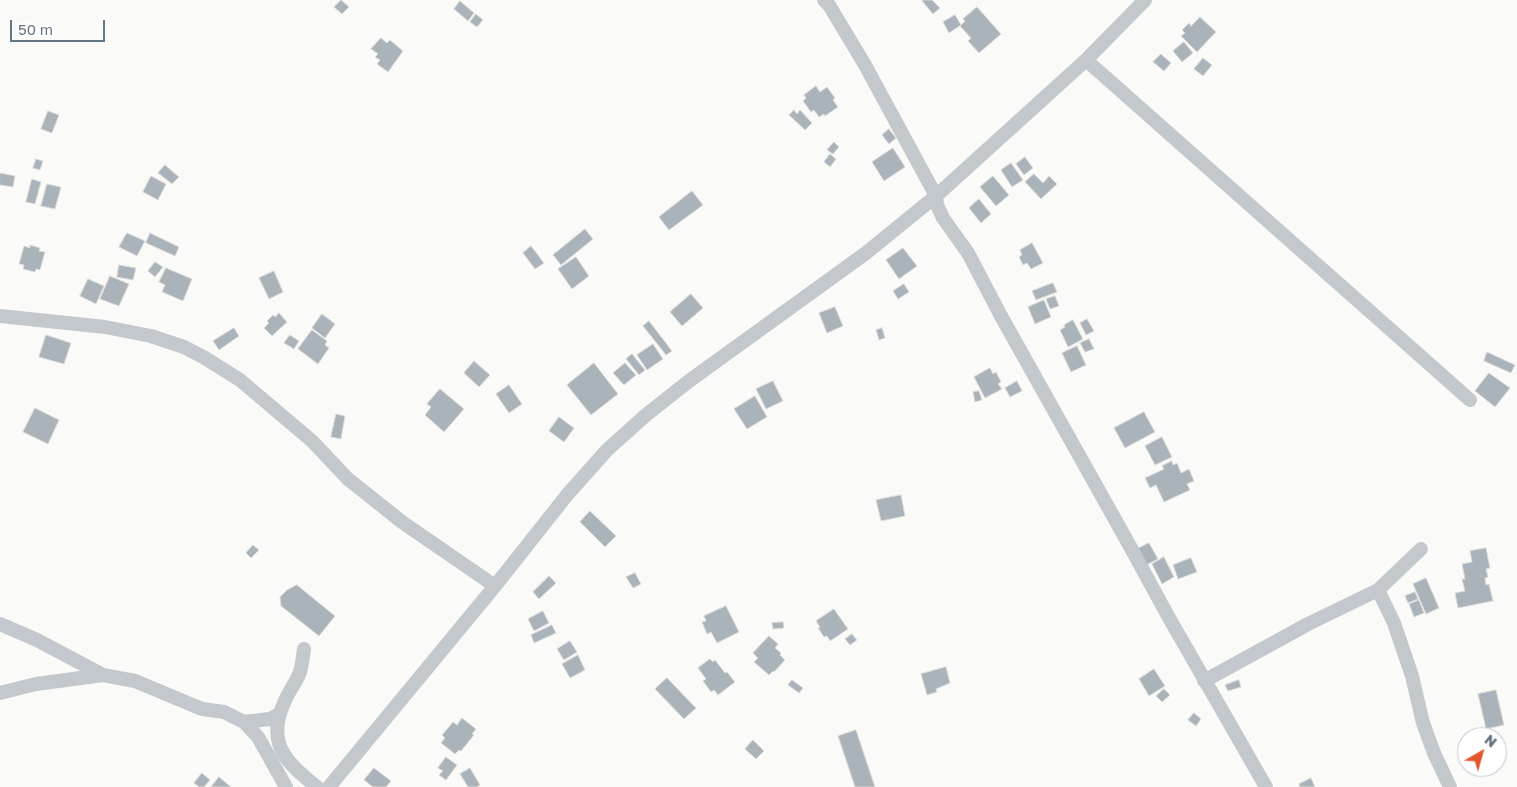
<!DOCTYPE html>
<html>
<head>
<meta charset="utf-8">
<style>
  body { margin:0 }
  #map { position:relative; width:1517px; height:787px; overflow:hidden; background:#fafaf8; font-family:"Golos Text",sans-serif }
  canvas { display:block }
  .north { position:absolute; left:1457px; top:727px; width:50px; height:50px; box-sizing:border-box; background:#fff; border:1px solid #c1c8cd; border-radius:50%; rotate:38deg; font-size:14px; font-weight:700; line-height:20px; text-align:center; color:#657683 }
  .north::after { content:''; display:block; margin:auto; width:18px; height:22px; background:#e4572e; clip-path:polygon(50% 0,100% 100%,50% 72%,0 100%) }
  .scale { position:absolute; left:10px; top:20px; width:95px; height:22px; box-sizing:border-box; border:2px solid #657683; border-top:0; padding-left:6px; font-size:15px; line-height:18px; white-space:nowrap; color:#657683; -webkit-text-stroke:4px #fff; paint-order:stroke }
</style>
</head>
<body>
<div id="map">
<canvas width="1517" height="787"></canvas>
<div class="north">N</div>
<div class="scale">50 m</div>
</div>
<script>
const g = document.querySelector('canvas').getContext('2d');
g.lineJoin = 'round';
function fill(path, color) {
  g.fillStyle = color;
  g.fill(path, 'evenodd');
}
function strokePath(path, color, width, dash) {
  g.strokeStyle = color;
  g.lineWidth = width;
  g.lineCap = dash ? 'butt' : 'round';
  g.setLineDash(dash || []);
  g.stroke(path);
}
const building = new Path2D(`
  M341,0l8,7 -7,7 -8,-7z
  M923,0h9l8,8 -7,6 -11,-13z
  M460,1l14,12 -6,8 -14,-12z
  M977,7l24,27 -22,19 -11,-12 3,-3 -11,-12 5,-5 -2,-2z
  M476,14l7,6 -6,7 -7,-5z
  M955,15l6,10 -12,8 -6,-11z
  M1200,17l16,15 -19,20 -16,-16 4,-3 -3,-3 7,-7 2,3z
  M381,38l6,5 3,-3 13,11 -15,21 -11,-8 3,-4 -5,-3 3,-3 -7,-5z
  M1184,42l9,11 -11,9 -9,-11z
  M1161,54l10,9 -7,8 -11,-9z
  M1203,58l9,7 -9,11 -9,-7z
  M816,86l4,6 7,-5 8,11 -2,2 5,7 -13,9 -1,-2 -5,3 -5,-7 -3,2 -8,-11 3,-3 -2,-3z
  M794,110l3,4 3,-4 12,13 -7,7 -16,-15z
  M48,111l11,4 -7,18 -11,-4z
  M889,129l7,9 -7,6 -7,-9z
  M834,142l5,5 -6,7 -6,-4z
  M893,148l12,19 -21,14 -12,-19z
  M830,154l6,5 -6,8 -6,-5z
  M1025,157l8,11 -9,7 -8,-11z
  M36,159l7,2 -3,9 -7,-2z
  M1011,163l12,17 -11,7 -11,-17z
  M165,165l14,12 -7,7 -14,-11z
  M0,173l15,3 -2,11 -13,-2z
  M1034,174l9,9 6,-7 8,8 -16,15 -16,-17z
  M151,176l15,8 -8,16 -15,-8z
  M993,176l16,19 -13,11 -16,-19z
  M32,179l9,3 -6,22 -9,-2z
  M47,184l14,3 -6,22 -14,-3z
  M692,191l11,14 -34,25 -10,-13z
  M979,199l12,15 -10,9 -12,-15z
  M585,229l8,10 -32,26 -8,-10z
  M127,233l18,8 -8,15 -18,-9z
  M150,233l29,14 -4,9 -29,-13z
  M1032,243l11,20 -12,6 -4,-6 -4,2 -4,-8 3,-2 -2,-5z
  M30,245l10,3 -1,3 6,1 -5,18 -4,-1 -1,3 -12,-3 1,-4 -5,-1 5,-18 6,2z
  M531,246l13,17 -9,6 -12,-16z
  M903,248l14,18 -18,13 -13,-19z
  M576,257l13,19 -17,13 -14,-20z
  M155,262l8,5 -8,10 -7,-6z
  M119,265l17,3 -3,12 -16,-3z
  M166,268l26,11 -9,22 -21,-9 3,-7 -6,-3z
  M274,271l9,21 -14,7 -10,-21z
  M110,276l19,8 -10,22 -19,-7z
  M88,279l16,7 -8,18 -16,-8z
  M1053,283l4,9 -21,8 -4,-9z
  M904,284l5,8 -11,7 -5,-8z
  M691,294l12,14 -21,18 -12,-14z
  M1055,296l4,10 -9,3 -4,-10z
  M1044,300l7,17 -16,7 -7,-17z
  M835,307l8,19 -16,7 -8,-20z
  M279,313l8,9 -15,14 -8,-8 5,-5 -2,-2 6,-6 2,2z
  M322,314l13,10 -10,14 -13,-10z
  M1087,319l7,12 -8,4 -6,-12z
  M1073,320l10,19 -15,8 -8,-17 5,-3 -1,-2z
  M649,321l23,30 -6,4 -23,-29z
  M234,328l5,8 -20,14 -6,-9z
  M882,328l3,10 -6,2 -3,-10z
  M312,330l15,11 -2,4 4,3 -11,16 -20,-15z
  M46,335l25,8 -7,21 -25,-7z
  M290,335l9,6 -5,8 -10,-6z
  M1089,339l5,10 -9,3 -5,-9z
  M653,344l10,15 -16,11 -10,-15z
  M1077,346l9,19 -15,7 -9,-19z
  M1487,352l28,13 -4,8 -27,-12z
  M632,354l13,16 -6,5 -13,-16z
  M474,361l16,14 -11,12 -15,-14z
  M594,363l24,31 -27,21 -24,-30z
  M625,363l11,12 -12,10 -11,-12z
  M990,368l3,6 3,-2 5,10 -3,2 4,5 -17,9 -11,-21z
  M1489,373l21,15 -15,19 -20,-16z
  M773,381l10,20 -17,8 -10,-20z
  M1017,381l5,10 -12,6 -5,-9z
  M509,385l13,19 -13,9 -13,-19z
  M440,389l24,20 -20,23 -19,-17 6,-8 -4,-3z
  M979,391l3,9 -7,2 -2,-10z
  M755,396l12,21 -20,12 -13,-20z
  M35,408l24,12 -11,24 -25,-12z
  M1144,412l11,20 -30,16 -11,-20z
  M336,414l9,2 -4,23 -10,-2z
  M559,417l15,11 -10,14 -15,-11z
  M1162,437l10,20 -17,8 -10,-19z
  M1172,461l1,4 4,-2 4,10 8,-4 5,12 -7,3 3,6 -26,12 -8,-17 -6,3 -5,-10 19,-9 -2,-3z
  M901,495l4,21 -24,5 -5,-21z
  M590,511l26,25 -11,11 -25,-25z
  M1149,543l9,16 -14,7 -9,-16z
  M253,545l6,5 -8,8 -5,-5z
  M1486,548l4,20 -4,1 2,8 -3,1 1,7 3,-1 4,17 -35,7 -3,-15 10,-2 -3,-12h3l-3,-15 10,-2 -2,-11z
  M1164,557l10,20 -12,7 -10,-20z
  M1191,558l6,14 -19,7 -5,-14z
  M635,573l6,11 -8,4 -7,-11z
  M549,576l7,7 -17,16 -6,-7z
  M1426,578l13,30 -13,6 -13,-30z
  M297,585l38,31 -16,20 -38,-30 -1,-9 7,-7z
  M1415,592l3,7 -10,4 -3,-7z
  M1419,600l5,13 -10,4 -5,-13z
  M726,606l13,26 -22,11 -6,-11 -4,2 -5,-12 4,-1 -2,-5z
  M834,609l14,20 -18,12 -3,-5 -3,1 -6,-9 2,-1 -4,-6z
  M543,611l6,12 -15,8 -6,-12z
  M783,622l1,6 -11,1 -1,-6z
  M552,625l4,8 -22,10 -3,-8z
  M852,634l5,6 -7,5 -5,-6z
  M769,636l9,8 -3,4 6,5 -1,2 5,5 -11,12 -1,-1 -4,4 -15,-13 4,-4 -5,-5z
  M570,641l7,11 -13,8 -7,-11z
  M578,655l7,15 -15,8 -8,-14z
  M710,659l3,3 2,-2 10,13 2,-1 8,10 -17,13 -4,-5 -3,2 -8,-11 3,-2 -8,-11z
  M946,667l4,16 -14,6 1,3 -10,3 -6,-21z
  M1154,669l11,17 -16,10 -10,-17z
  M667,678l29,30 -12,11 -29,-30z
  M792,680l11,8 -4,5 -11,-8z
  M1239,680l2,7 -13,4 -3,-6z
  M1164,689l6,6 -8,7 -6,-6z
  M1496,690l8,35 -18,4 -8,-35z
  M1194,713l7,6 -5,7 -8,-6z
  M462,718l14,11 -4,5 2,1 -13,16 -2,-1 -4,4 -14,-11 4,-5 -3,-3 11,-13 4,3z
  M856,730l19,57h-20l-17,-51z
  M753,740l11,11 -8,8 -11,-10z
  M446,757l11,8 -11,15 -7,-5 4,-4 -5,-3z
  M374,768l17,13 -5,6h-13l-9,-7z
  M470,768l10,17 -3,2h-9l-8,-13z
  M202,773l8,7 -6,7h-5l-5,-4z
  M219,777l12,10h-20z
  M1311,778l4,9h-15l-1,-3z`);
fill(building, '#aab3b9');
strokePath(building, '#dcdcda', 1);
strokePath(new Path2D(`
  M824,0l5,5 36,60 71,131 1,9 6,13 25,35 33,63 130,232 37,68 98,171
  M1086,60l384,340
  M0,316l105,11 46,9 33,11 21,11 35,22 72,61 36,38 54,43 93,64
  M1378,590l16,33 18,53 11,47 11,30 16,34
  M0,624l37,16 66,35 32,6 67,28 22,3 20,10 14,15 28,50
  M304,649c-1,8 -2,16 -4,23 -4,11 -12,20 -16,31 -18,40 2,60 33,84
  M1204,681l104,-57 70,-34 43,-41
  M0,693l36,-9 67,-9
  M244,722l26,-3 9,-5
  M329,787l166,-201 72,-91 40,-45 39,-35 43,-34 177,-128 70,-57 150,-136 59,-60`), '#c3c8cc', 14);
</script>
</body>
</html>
